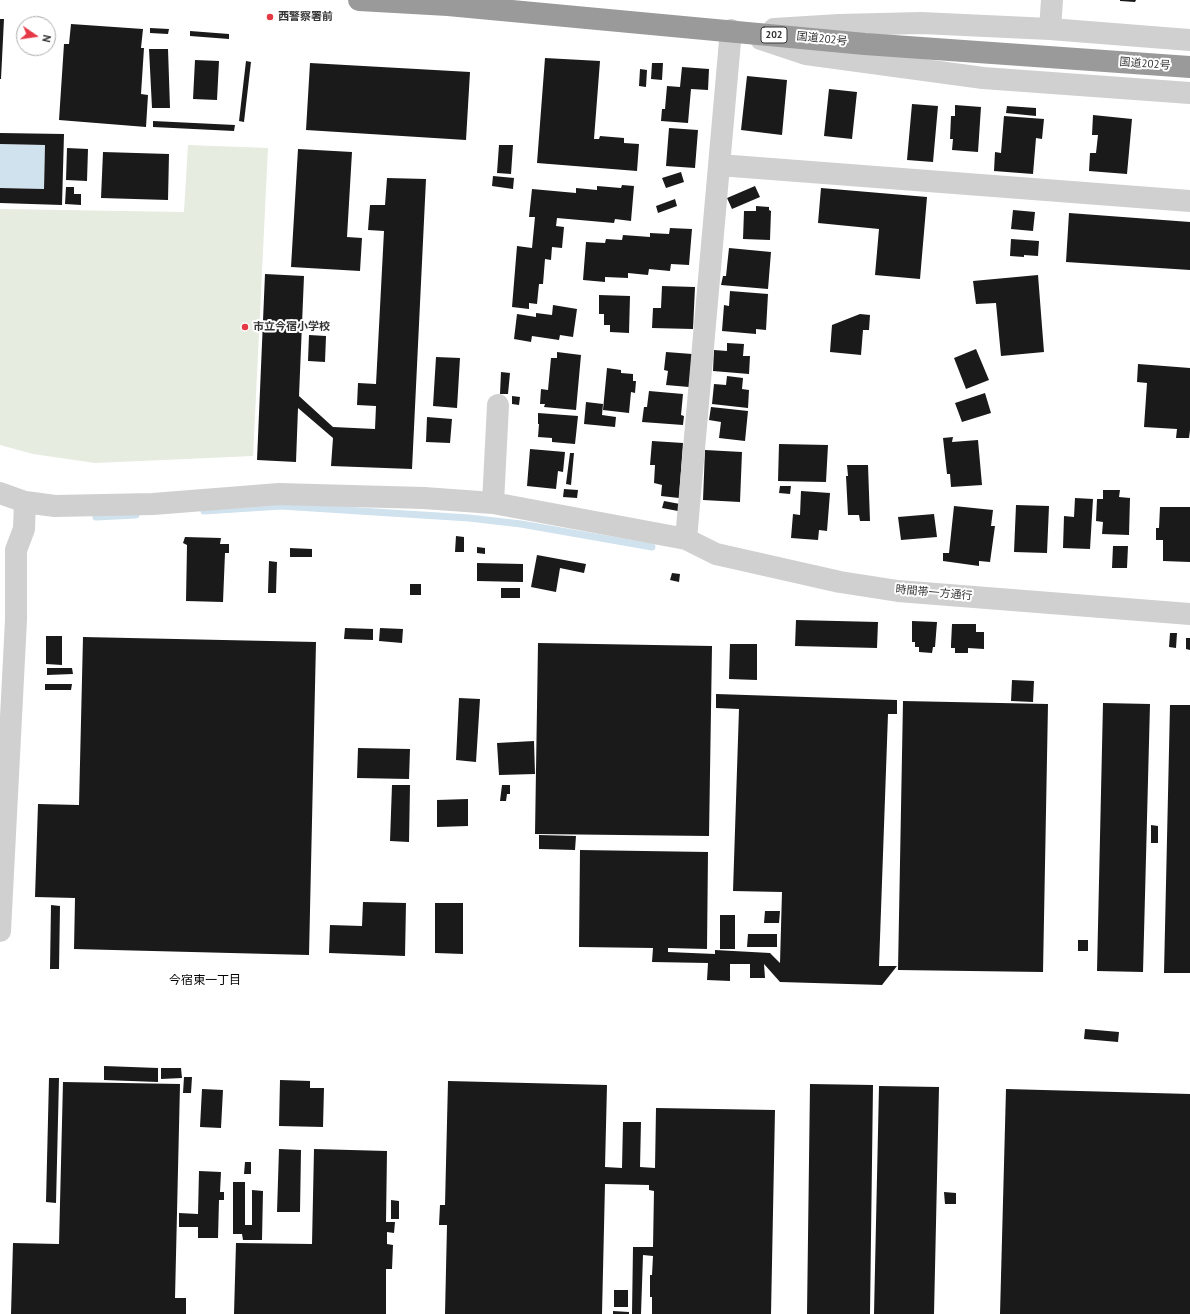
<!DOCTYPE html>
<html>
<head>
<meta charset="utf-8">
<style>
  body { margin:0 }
  #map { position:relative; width:1190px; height:1314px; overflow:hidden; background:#fff; font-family:"PT Sans",sans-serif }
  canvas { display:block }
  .north { position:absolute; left:16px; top:16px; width:40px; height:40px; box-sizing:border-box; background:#fff; border:1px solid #adadad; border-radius:50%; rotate:103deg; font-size:11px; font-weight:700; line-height:16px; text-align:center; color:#333 }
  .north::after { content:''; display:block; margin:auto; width:14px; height:18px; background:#e63946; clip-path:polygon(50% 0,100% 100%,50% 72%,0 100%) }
</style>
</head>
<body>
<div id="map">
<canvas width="1190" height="1314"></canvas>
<div class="north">N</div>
</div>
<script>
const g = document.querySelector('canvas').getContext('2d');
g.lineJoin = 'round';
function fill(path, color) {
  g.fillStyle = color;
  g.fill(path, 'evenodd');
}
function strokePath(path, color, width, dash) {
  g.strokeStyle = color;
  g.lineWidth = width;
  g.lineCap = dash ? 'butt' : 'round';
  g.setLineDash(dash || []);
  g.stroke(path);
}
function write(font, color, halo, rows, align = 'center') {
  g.font = font + ' "PT Sans","Noto Sans JP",sans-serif';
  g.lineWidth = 4;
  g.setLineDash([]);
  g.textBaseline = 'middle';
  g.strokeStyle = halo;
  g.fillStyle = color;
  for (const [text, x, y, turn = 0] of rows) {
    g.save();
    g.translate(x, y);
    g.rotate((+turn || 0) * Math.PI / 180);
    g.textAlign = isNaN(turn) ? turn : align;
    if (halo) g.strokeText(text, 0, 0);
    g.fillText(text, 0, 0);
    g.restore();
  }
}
fill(new Path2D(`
  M188,145l80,3 -15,308 -158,7 -62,-9 -33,-9v-236l184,3z`), '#e6ecdf');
fill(new Path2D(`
  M0,144l45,1 -1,44 -44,-1z`), '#cfe2ee');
strokePath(new Path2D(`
  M204,511l77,-5 188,12 52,6 131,23
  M96,517l40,-2`), '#cfe2ee', 7);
fill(new Path2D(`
  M1120,0h16l-1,2 -15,-1z
  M0,19h4l-3,60h-1z
  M71,24l72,5 -2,19h3l-3,46 7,1 -2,32 -87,-7 5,-76h5z
  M150,28l19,1 -1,5 -18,-1z
  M190,31l39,3v5l-39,-3z
  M149,49h19l2,59h-18z
  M545,58l55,3 -6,78h5l1,-3 24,2v5l15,1 -2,27 -100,-8z
  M195,60l24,1 -2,39 -24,-1z
  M246,61l5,1 -7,60 -5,-1z
  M310,63l160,9 -4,68 -160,-10z
  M652,63h11l-1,17 -11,-1z
  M682,67l27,2 -1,21 -17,-1 -3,34 -27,-2 1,-12h3l2,-23 13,1z
  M640,69l7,1 -1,17 -7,-1z
  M747,76l40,4 -5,55 -41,-5z
  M829,89l28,3 -5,47 -28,-3z
  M912,104l26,2 -5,56 -26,-2z
  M955,105l26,2 -3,45 -26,-2 1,-11h-3l1,-23h4z
  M1007,106l29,2v8l-30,-3z
  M1093,115l39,4 -5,55 -38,-3 1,-18h6l2,-18h-6z
  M1004,116l40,3 -2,20 -6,-1 -3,36 -39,-3 1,-19 6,1z
  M153,121l82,4 -1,6 -81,-4z
  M669,128l29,2 -3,38 -29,-2z
  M0,133l64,1 -2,71 -62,-2v-15l44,1 1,-44 -45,-1z
  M499,145h14l-2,29 -14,-1z
  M67,148l21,1 -1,32 -21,-1z
  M298,149l54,3 -5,85 15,1 -2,33 -69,-4z
  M103,152l66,2 -1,46 -67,-2z
  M681,172l3,10 -18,6 -4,-10z
  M493,176l21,2 -1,11 -21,-3z
  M387,178l39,1 -14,290 -81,-3 2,-28 -35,-30 -2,54 -39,-2 8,-186 39,2 -5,120 34,31 42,2 1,-23 -19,-1 1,-22 18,1 8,-153 -16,-1 2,-25h15z
  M622,185l12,1 -3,35 -16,-2 -1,4 -57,-5 -1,8 8,1 -2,21 -10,-1 -1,13 -6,-1 -2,25h-4l-2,20 -8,-1v6l-17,-2 5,-61 15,2 3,-31h-6l3,-28 44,4v-5l21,2v-4l24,2z
  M755,186l5,11 -28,12 -5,-11z
  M66,187h8v7h7v11l-16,-1z
  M821,188l106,9 -7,82 -45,-4 4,-46 -61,-6z
  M675,199l2,7 -19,7 -2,-7z
  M756,206l13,1v3l2,1 -1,29 -27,-1 1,-28h12z
  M1013,210l22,2 -2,19 -22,-2z
  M1069,213l121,9v48l-124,-8z
  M670,228l22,1 -3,36 -18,-1 -1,7 -21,-2 -1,6 -20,-2v5l-23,-1v5l-22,-2 3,-38 19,1 1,-4 16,1 1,-5 27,2v-4l19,1z
  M1011,239l28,2 -1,15 -14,-1v2l-14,-1z
  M729,248l42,4 -3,37 -47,-4 2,-9h3z
  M1038,275l6,77 -43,4 -5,-53 -20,1 -3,-23z
  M662,286l33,1 -2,42 -41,-1 1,-20h8z
  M730,291l38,3 -2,36 -10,-1v5l-34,-3 2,-26 5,1z
  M599,295l31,1 -1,37 -19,-1v-7h-6v-11h-5z
  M553,305l24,4 -4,28 -13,-2 -1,5 -27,-4 -1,6 -17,-3 3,-25 19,3v-4l16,2z
  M860,314l10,1 -1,15h-6l-2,25 -31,-3 2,-27z
  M309,335l17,1 -1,26 -17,-1z
  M727,343l17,1 -1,12h7l-1,18 -36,-3 1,-21 13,1z
  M976,349l13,31 -23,9 -12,-31z
  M557,352l24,3 -5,55 -32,-3 1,-3h-5l1,-15 7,1 3,-32h6z
  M666,352l26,2 -3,33 -23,-2 2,-14 -4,-1z
  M436,357l24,1 -3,50 -24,-2z
  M1138,364l52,4v62l-1,8h-13l1,-9 -33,-2 3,-44 -10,-1z
  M607,368l14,2v3l12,1v7h3l-1,12 -4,-1 -2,21 -26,-3z
  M501,372l9,1 -2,21h-8z
  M727,376l16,2 -1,11 7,1 -1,18 -36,-4 2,-20 12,1z
  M649,391l34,3 -2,21 3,1 -1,9 -41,-3 2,-15h3z
  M985,393l6,20 -29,9 -7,-19z
  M512,396l8,1 -1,8 -7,-1z
  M586,402l17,2 -1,11 14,2 -1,10 -31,-3z
  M711,407l37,4 -3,30 -26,-3 2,-16 -12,-2z
  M538,413l40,3 -3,28 -23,-2v-4l-14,-1 1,-13h-1z
  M427,417l25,2 -2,24 -24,-1z
  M953,437l-1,5 26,-2 4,45 -31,2 -1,-13h-3l-4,-36z
  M652,441l31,2 -4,55 -18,-2 1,-11 -8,-2 1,-18h-5z
  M779,444l49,1 -2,37 -48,-1z
  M530,449l35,3 -2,20 -5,-1 -2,18 -29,-3z
  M705,450l37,2 -2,50 -37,-2z
  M570,453h4l-3,32 -5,-1z
  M847,465h21l2,56h-10l-1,-6h-11l-2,-39h2z
  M780,486h11l-1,8 -11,-1z
  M564,489l14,1 -1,8 -14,-1z
  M1103,490h17l-1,7 11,1 -1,37 -27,-1 1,-12 -7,-1 1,-22h6z
  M801,491l29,2 -3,38 -8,-1 -1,10 -27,-2 2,-24 7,1z
  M1075,498l18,1 -3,50 -27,-1 1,-32 10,1z
  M664,501l16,3 -2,7 -16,-3z
  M1016,505l33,1 -2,47 -33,-1z
  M954,506l39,4 -2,16h4l-5,36 -11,-1v5l-36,-5v-8h6z
  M1160,507h30v55l-27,-1v-21h-7v-12h3z
  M934,514l3,23 -36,3 -3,-23z
  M456,536l8,1v15h-9z
  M185,537l36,1 -1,6h9v9h-4l-2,49 -37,-1 1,-56 -4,-2z
  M1113,546h15l-1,22h-15z
  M477,547l8,1v6l-8,-1z
  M290,548l22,1v8h-22z
  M537,555l49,9 -2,9 -24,-5 -4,24 -25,-5z
  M269,561l8,1 -1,31h-8z
  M477,563l46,1v18l-46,-1z
  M672,573l8,1 -1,8 -9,-2z
  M410,584h11v11h-11z
  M501,588h19v10h-19z
  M796,620l82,2 -1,26 -82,-2z
  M912,621l25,1 -2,25h-2l-1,6 -13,-1v-5h-4v-5h-3z
  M952,624h24v8h8v17l-16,-1v5h-13v-5h-4v-3z
  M345,628l28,1v11l-29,-1z
  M380,628l23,1 -1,14 -23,-2z
  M1170,633h7l-1,15 -7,-1z
  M46,636h16v29l-16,-1z
  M83,637l233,5 -7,313 -235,-6 1,-51 -40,-1 3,-93 41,1z
  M1186,638h4v12l-4,-1z
  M538,643l174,3 -3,190 -174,-2z
  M730,644h27v36l-28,-1z
  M47,668h25l1,6 -26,1z
  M1012,680l22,1 -1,21 -22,-1z
  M45,684h27l-1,6h-26z
  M716,694l181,6v14h-9l-9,252h18l-15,19 -102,-3 -16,-18 1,14h-15v-14h-20v17l-23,-1 1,-17 -56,-1 1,-14 -74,-1 1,-97 128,2 -1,97 -39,-1v4l47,2v-4l55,3 10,10 2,-71 -49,-1 6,-182 -23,-1z
  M459,698l21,1 -4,63 -20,-2z
  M903,701l145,3 -5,268 -145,-2z
  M1103,703l47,1 -7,268 -46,-1z
  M1170,705h20v268h-26z
  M534,741l1,33 -36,1 -2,-32z
  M358,748l52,1 -1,30 -52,-1z
  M392,785h18l-1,57 -19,-1z
  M502,785h8v9h-3l-1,7h-6z
  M468,799v27l-31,1v-27z
  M1151,825l7,1v17h-7z
  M539,835l37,1 -1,14 -36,-1z
  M363,902l43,1 -1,53 -76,-3 1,-28 32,1z
  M435,903h28v51l-28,-1z
  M51,905l9,1 -1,63h-9z
  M765,911h15l-1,12h-15z
  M720,915h15v34h-15z
  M748,934h29v13h-30z
  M1078,940h10v11h-10z
  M1085,1029l34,3 -1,10 -34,-3z
  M104,1066l54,2v14l-54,-2z
  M161,1068h20l1,10 -21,1z
  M184,1077h8l-1,16h-8z
  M49,1078h10l-3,125 -10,-1z
  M280,1080l30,1v7h14l-1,39 -44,-1z
  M448,1081l159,4 -2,82 17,1 1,-46h18l-1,45 15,1 1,-60 119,2 -4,204h-119v-17h-2v-22h2l1,-19 -10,-1 -2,59h-9l1,-67h20l1,-56 -5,-1v-5l-44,-1 -3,130h-157l2,-89h-8l1,-20h5z
  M63,1082l117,2 -5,214h11v16h-175l2,-71 46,1z
  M810,1084l63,1 -3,229h-63z
  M879,1086l60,1 -5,227h-60z
  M202,1089l21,1 -2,38 -21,-1z
  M1006,1089l184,5v220h-190z
  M279,1149l22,1 -1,62h-23z
  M314,1149l73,2 -1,71h9l-1,11 -7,-1v12l6,1 -1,24h-6v45h-152l2,-71 76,1z
  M245,1162h6v12h-7z
  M199,1171l22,1 -1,20h4v8h-5l-1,38h-20v-11h-19v-14l19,1z
  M233,1182h12v43h7v-35l11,1 -1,49h-19l-1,-6h-9z
  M944,1192l12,1v11h-11z
  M391,1200l8,1v18h-8z
  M614,1290h14v17h-14z
  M613,1311l16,1v2h-16z`), '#1a1a1a');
strokePath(new Path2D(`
  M774,29l65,-4 82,-2 129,6 140,11
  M1050,29l2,-29
  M761,39l45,15 177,24 207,15
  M719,165l471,36
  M0,493l25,9 30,4 98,-2 126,-10 145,4 69,5 193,36 30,15 124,28 58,9 292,23
  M493,503l5,-98
  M686,539l45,-509
  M0,931l16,-311v-70l8,-21 1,-27`), '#d0d0d0', 22);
strokePath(new Path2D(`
  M359,0l89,5 417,39 325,23`), '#9a9a9a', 22);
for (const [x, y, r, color] of [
  [270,17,4,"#e63946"],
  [245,327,4,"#e63946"]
]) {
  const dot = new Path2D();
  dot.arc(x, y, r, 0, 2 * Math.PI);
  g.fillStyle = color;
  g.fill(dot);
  strokePath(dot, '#fff', 1.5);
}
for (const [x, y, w] of [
  [774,35,26]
]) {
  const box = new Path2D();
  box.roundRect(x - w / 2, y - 8, w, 16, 3);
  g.fillStyle = '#fff';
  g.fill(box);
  strokePath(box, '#333', 1);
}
write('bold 10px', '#333', null, [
  ["202",774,35]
]);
write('bold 11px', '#333', '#fff', [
  ["西警察署前",278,17],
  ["市立今宿小学校",253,327]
], 'left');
write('11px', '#333', '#fff', [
  ["国道202号",822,39,6],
  ["国道202号",1145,64,4],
  ["時間帯一方通行",934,593,5]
]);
write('12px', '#000', '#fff', [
  ["今宿東一丁目",205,981]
]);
</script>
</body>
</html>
